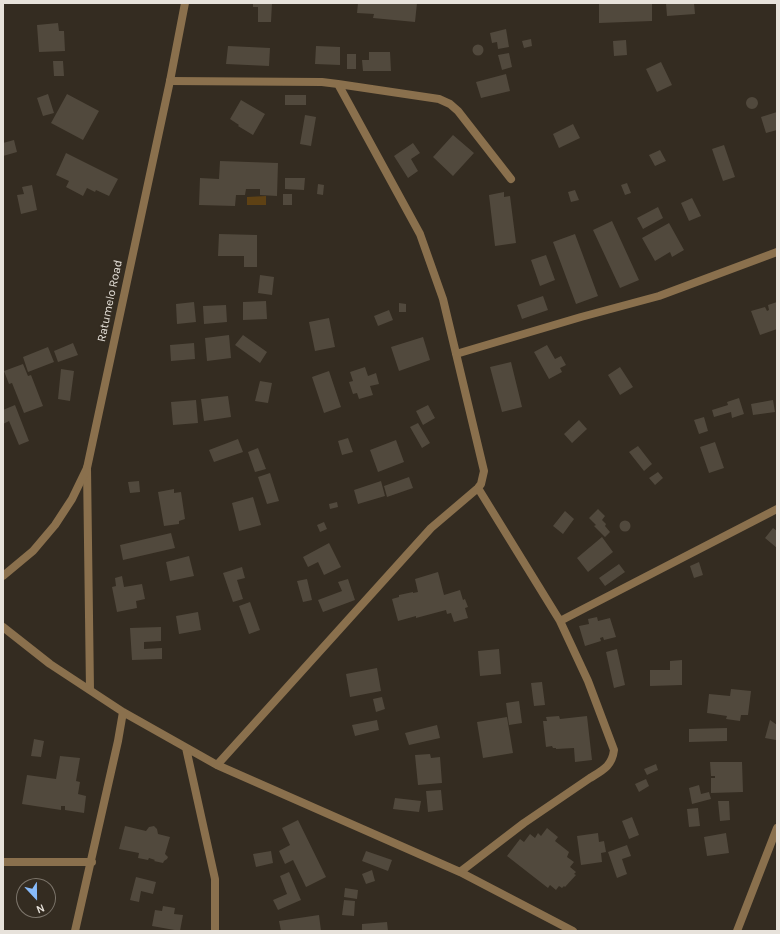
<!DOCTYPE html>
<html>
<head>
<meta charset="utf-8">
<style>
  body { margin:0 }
  #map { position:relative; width:780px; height:934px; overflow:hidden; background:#342c21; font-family:Karla,sans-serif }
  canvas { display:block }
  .frame { position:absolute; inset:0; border:4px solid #e7e2db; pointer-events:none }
  .north { position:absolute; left:16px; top:878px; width:40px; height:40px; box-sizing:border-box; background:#342c21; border:1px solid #7c756b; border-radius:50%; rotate:158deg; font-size:11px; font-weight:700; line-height:16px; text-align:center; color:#e7e2db }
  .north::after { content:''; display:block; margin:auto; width:14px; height:18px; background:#87bbfb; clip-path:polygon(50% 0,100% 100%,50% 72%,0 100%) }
</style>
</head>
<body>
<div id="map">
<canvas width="780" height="934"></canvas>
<div class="frame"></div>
<div class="north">N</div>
</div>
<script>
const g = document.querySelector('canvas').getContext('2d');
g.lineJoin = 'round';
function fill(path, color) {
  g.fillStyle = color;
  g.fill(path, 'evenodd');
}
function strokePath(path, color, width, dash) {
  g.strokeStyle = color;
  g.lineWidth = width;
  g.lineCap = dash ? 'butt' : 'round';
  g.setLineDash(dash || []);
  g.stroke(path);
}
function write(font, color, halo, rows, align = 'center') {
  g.font = font + ' Karla,sans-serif';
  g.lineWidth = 4;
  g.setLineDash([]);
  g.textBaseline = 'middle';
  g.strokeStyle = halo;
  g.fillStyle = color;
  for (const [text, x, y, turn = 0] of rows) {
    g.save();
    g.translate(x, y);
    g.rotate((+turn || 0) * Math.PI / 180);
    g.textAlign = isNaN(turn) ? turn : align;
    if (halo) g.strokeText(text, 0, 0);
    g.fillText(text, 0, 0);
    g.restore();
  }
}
fill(new Path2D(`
  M266,196v9h-19v-8z`), '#5e4114');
fill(new Path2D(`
  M253,3h19l-1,19h-13v-15h-5z
  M358,3h59l-2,19 -42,-4 1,-4 -17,-1z
  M599,3h53v18l-53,2z
  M666,3h28l1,11 -28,2z
  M58,23l1,8h5l1,20 -26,1 -2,-27z
  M506,29l3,18 -11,2 -1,-7 -5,1 -2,-10z
  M531,39l1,7 -8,2 -2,-7z
  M626,40l1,15 -13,1 -1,-15z
  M472.5 50a5.5 5.5 0 1 1 11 0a5.5 5.5 0 1 1-11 0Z
  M228,46l42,2 -1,18 -43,-2z
  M316,46l24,1v18l-25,-1z
  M369,52h21l1,19h-28l-1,-11h7z
  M509,53l3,14 -10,3 -4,-15z
  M347,54h9v15h-9z
  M53,61h10l1,15h-10z
  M661,62l11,23 -15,7 -11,-23z
  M506,74l4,17 -29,7 -5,-16z
  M48,94l6,19 -11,3 -6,-18z
  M67,94l32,17 -16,29 -32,-17z
  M285,95h21v10h-21z
  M746 103a6 6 0 1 1 12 0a6 6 0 1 1-12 0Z
  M241,100l24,14 -12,21 -15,-9 1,-1 -9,-6z
  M777,112v18l-11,3 -5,-16z
  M305,115l11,2 -5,29 -11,-2z
  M573,124l7,14 -21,10 -6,-14z
  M453,135l21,18 -21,23 -20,-19z
  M14,140l3,12 -14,4v-13z
  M413,143l7,10 -9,6 7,12 -10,7 -14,-22z
  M724,145l11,32 -12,4 -11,-32z
  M660,150l6,11 -11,5 -6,-11z
  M66,153l52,26 -9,17 -13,-6 -1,2 -8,-4 -4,8 -17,-9 3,-6 -13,-6z
  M220,161l58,2 -1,33 -17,-1v-6h-14l-1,6h-9l-1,11 -36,-1 1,-27 19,1z
  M285,178h20l-1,12 -19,-1z
  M627,183l4,10 -6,2 -4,-10z
  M318,184l6,1 -1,10 -6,-1z
  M32,185l5,25 -16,4 -4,-19 7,-1 -2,-7z
  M575,190l4,10 -8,2 -3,-10z
  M504,192v5l6,-1 6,47 -21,3 -6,-51z
  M283,194h9v11h-9z
  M692,198l9,18 -12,5 -8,-18z
  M658,207l5,11 -20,11 -6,-11z
  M612,221l27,59 -19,8 -27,-58z
  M669,223l15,27 -12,7 -2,-5 -15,9 -13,-23z
  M219,234l38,1v32h-13v-11h-26z
  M575,234l23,62 -22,8 -23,-62z
  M546,255l9,25 -15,6 -9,-26z
  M260,275l14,2 -2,18 -14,-2z
  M543,296l5,14 -26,9 -5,-14z
  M266,301l1,18 -24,1v-18z
  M194,302l2,20 -19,2 -1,-20z
  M777,302v27l-17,6 -9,-24 14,-4 2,4 2,-1 -1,-5z
  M399,303l7,1v8h-7z
  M226,305l1,17 -23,2 -1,-18z
  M389,310l4,10 -15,6 -4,-10z
  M329,318l6,29 -20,4 -6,-29z
  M229,335l2,23 -24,3 -2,-23z
  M243,335l24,17 -7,11 -25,-18z
  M423,337l7,23 -31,11 -8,-24z
  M73,343l5,12 -20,7 -4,-11z
  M194,343l1,16 -24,2 -1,-16z
  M547,345l8,14 6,-3 5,9 -6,3 2,4 -13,7 -15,-27z
  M48,347l6,15 -26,10 -5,-15z
  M511,362l11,45 -20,5 -12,-45z
  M23,364l5,12 3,-1 12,31 -19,7 -12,-30 -3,1 -5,-13z
  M365,367l3,9 8,-3 3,11 -9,2 3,9 -14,4 -2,-6 -4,1 -4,-12 4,-1 -3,-9z
  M620,367l13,20 -13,8 -12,-20z
  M61,369l13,2 -4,30 -12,-2z
  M329,371l12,36 -17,6 -12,-36z
  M260,381l12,2 -4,20 -13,-2z
  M228,396l3,21 -27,4 -3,-22z
  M739,398l5,16 -12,4 -1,-6 -17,5 -2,-7 16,-5 -1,-3z
  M196,400l2,23 -25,2 -2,-23z
  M773,400l2,12 -22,3 -2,-11z
  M15,405l14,36 -10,4 -10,-24 -6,3v-14z
  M428,405l7,13 -12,7 -7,-14z
  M704,417l4,14 -9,3 -5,-14z
  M579,420l8,9 -15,14 -8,-9z
  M418,423l12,20 -8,5 -12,-21z
  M348,438l5,14 -11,3 -4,-14z
  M238,439l5,13 -29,10 -5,-12z
  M396,440l8,22 -26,10 -8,-22z
  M715,442l9,26 -15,5 -9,-26z
  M638,446l14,18 -8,7 -15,-19z
  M258,448l8,21 -11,3 -7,-20z
  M658,472l5,6 -8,7 -6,-7z
  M270,473l9,28 -12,3 -9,-27z
  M409,477l4,11 -26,9 -3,-11z
  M139,481l1,11 -10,1 -2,-11z
  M381,481l4,15 -27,8 -4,-14z
  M174,489v4l7,-1 4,27 -6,2v3l-15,2 -6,-34z
  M253,497l8,28 -22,6 -7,-28z
  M337,502l1,5 -8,2 -1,-5z
  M598,509l7,7 -3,4 4,4 -1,2 5,6 -5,5 -11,-11 2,-1 -7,-7z
  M565,511l9,8 -11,15 -10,-8z
  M619.5 526a5.5 5.5 0 1 1 11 0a5.5 5.5 0 1 1-11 0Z
  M324,522l3,7 -7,3 -3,-7z
  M773,528l4,3v17l-12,-10z
  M171,533l4,15 -52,12 -3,-15z
  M602,537l11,15 -25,20 -11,-14z
  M329,543l12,24 -17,8 -6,-13 -10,5 -5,-10z
  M189,556l5,20 -24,5 -4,-19z
  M699,562l4,13 -9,3 -4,-12z
  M619,564l6,8 -20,14 -6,-8z
  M242,567l3,11 -8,2 6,19 -10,3 -10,-29z
  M438,572l6,23 16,-5 3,10 2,-1 3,8 -3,1 3,10 -14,4 -3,-9 -4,1 -1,-4 -30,8v-2l-18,5 -6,-22 7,-2v-2l14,-3v1l5,-1 -3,-13z
  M122,576l2,11 18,-3 3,15 -9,2 1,7 -20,4 -5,-25 4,-1 -1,-8z
  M307,579l5,21 -9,2 -6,-21z
  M348,579l7,21 -32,12 -5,-12 24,-9 -4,-9z
  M250,602l10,28 -11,4 -10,-28z
  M198,612l3,18 -22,4 -3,-18z
  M597,617l1,4 12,-3 6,19 -12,3 -1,-3 -3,1 1,3 -16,5 -6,-20 10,-2 -1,-5z
  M161,627v14l-17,1v7l18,-1v11l-30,1 -2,-32z
  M499,649l2,25 -21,2 -2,-25z
  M617,649l8,36 -11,3 -8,-36z
  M682,660v25l-32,1v-16h20v-9z
  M377,668l4,23 -31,6 -4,-23z
  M542,682l3,23 -11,1 -3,-23z
  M731,689l20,2 -3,24h-7l-1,6 -14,-2 1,-3 -20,-3 2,-19 21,2z
  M382,697l3,12 -9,3 -3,-13z
  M519,701l3,22 -13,2 -3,-22z
  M559,716l1,3 27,-3 5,44 -17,2 -1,-14 -18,1v-1h-3l-1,-2 -6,1 -3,-26h4l-1,-4z
  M507,717l6,36 -30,5 -6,-36z
  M377,720l2,10 -24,6 -3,-11z
  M770,720l7,5v10l-1,5 -11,-2z
  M437,725l3,13 -31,7 -4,-12z
  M727,728v13l-38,1v-13z
  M34,739l10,2 -3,16 -10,-1z
  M430,754l1,4 9,-1 2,26 -24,2 -3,-30z
  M60,756l20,2 -4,23 4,1 -2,12 8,2 -2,17 -19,-3v-4h-4v4l-39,-6 5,-29 29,4z
  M710,762h32l1,30 -32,1v-15h4v-2h-4z
  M656,764l2,6 -11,5 -3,-6z
  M646,779l3,7 -10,6 -4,-8z
  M699,785l2,9 8,-2 2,7 -19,5 -3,-16z
  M441,790l2,20 -15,2 -2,-21z
  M395,798l26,3 -2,11 -26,-3z
  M718,801h11l1,19 -10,1z
  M698,808l2,18 -11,1 -2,-18z
  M632,817l7,18 -10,4 -7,-18z
  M298,820l28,57 -20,10 -13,-27 -8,4 -6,-13 11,-6 -8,-17z
  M125,826l21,5 3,-4 5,-1 3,3 1,5 12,3 -5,17 3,3 -1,2 -3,2 -1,2 -9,-2 1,-1 -6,-2 -1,2 -10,-2 1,-5 -20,-4z
  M547,828l11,9 -3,4 14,11 -2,5 7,5 -4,5 6,5 -2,2 2,1 -11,12 -1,-1 -2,2 -3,-2 -3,4 -6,-5 -2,3 -41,-32 13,-17 4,3 6,-8 5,4 3,-5 3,3z
  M598,833l1,9 5,-1 2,11 -5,1 1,9 -21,3 -4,-29z
  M726,833l3,20 -22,3 -3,-19z
  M627,845l4,11 -9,3 5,15 -10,4 -9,-26z
  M271,851l2,12 -17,4 -3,-13z
  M366,851l26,9 -4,11 -26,-10z
  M372,870l3,11 -9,3 -4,-10z
  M289,872l12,28 -23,10 -5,-10 14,-6 -7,-18z
  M136,877l20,5 -3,12 -12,-3 -2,11 -9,-2z
  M345,888l13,2 -1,9 -13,-2z
  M344,900l11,1 -1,15 -12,-1z
  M163,906l12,2 -1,6 9,1 -3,16 -28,-5 3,-16 7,1z
  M319,915l2,16h-40l-2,-10z
  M387,922l1,9h-26v-7z`), '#51493d');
strokePath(new Path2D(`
  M170,81l152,1 16,2 82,150 23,65 41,172 -3,13 -3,4 -47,40 -214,237
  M338,84l101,15 11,5 8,7 53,68
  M456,354l125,-37 78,-21 118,-44
  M87,468l3,222
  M560,621l217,-112
  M3,627l47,37 73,48 94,53 243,107 113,59
  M186,748l29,131v52
  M3,862h89
  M460,872l64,-49 66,-45c13,-8 22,-12 24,-28l-26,-69 -28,-60 -82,-133
  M75,931l43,-190 5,-29`), '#8a704d', 8);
strokePath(new Path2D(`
  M3,576l30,-25 22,-26 17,-26 15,-31 83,-387 15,-78
  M737,931l40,-103`), '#8a704d', 8);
write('12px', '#e7e2db', '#342c21', [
  ["Ratumelo Road",110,301,-78]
]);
</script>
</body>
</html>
